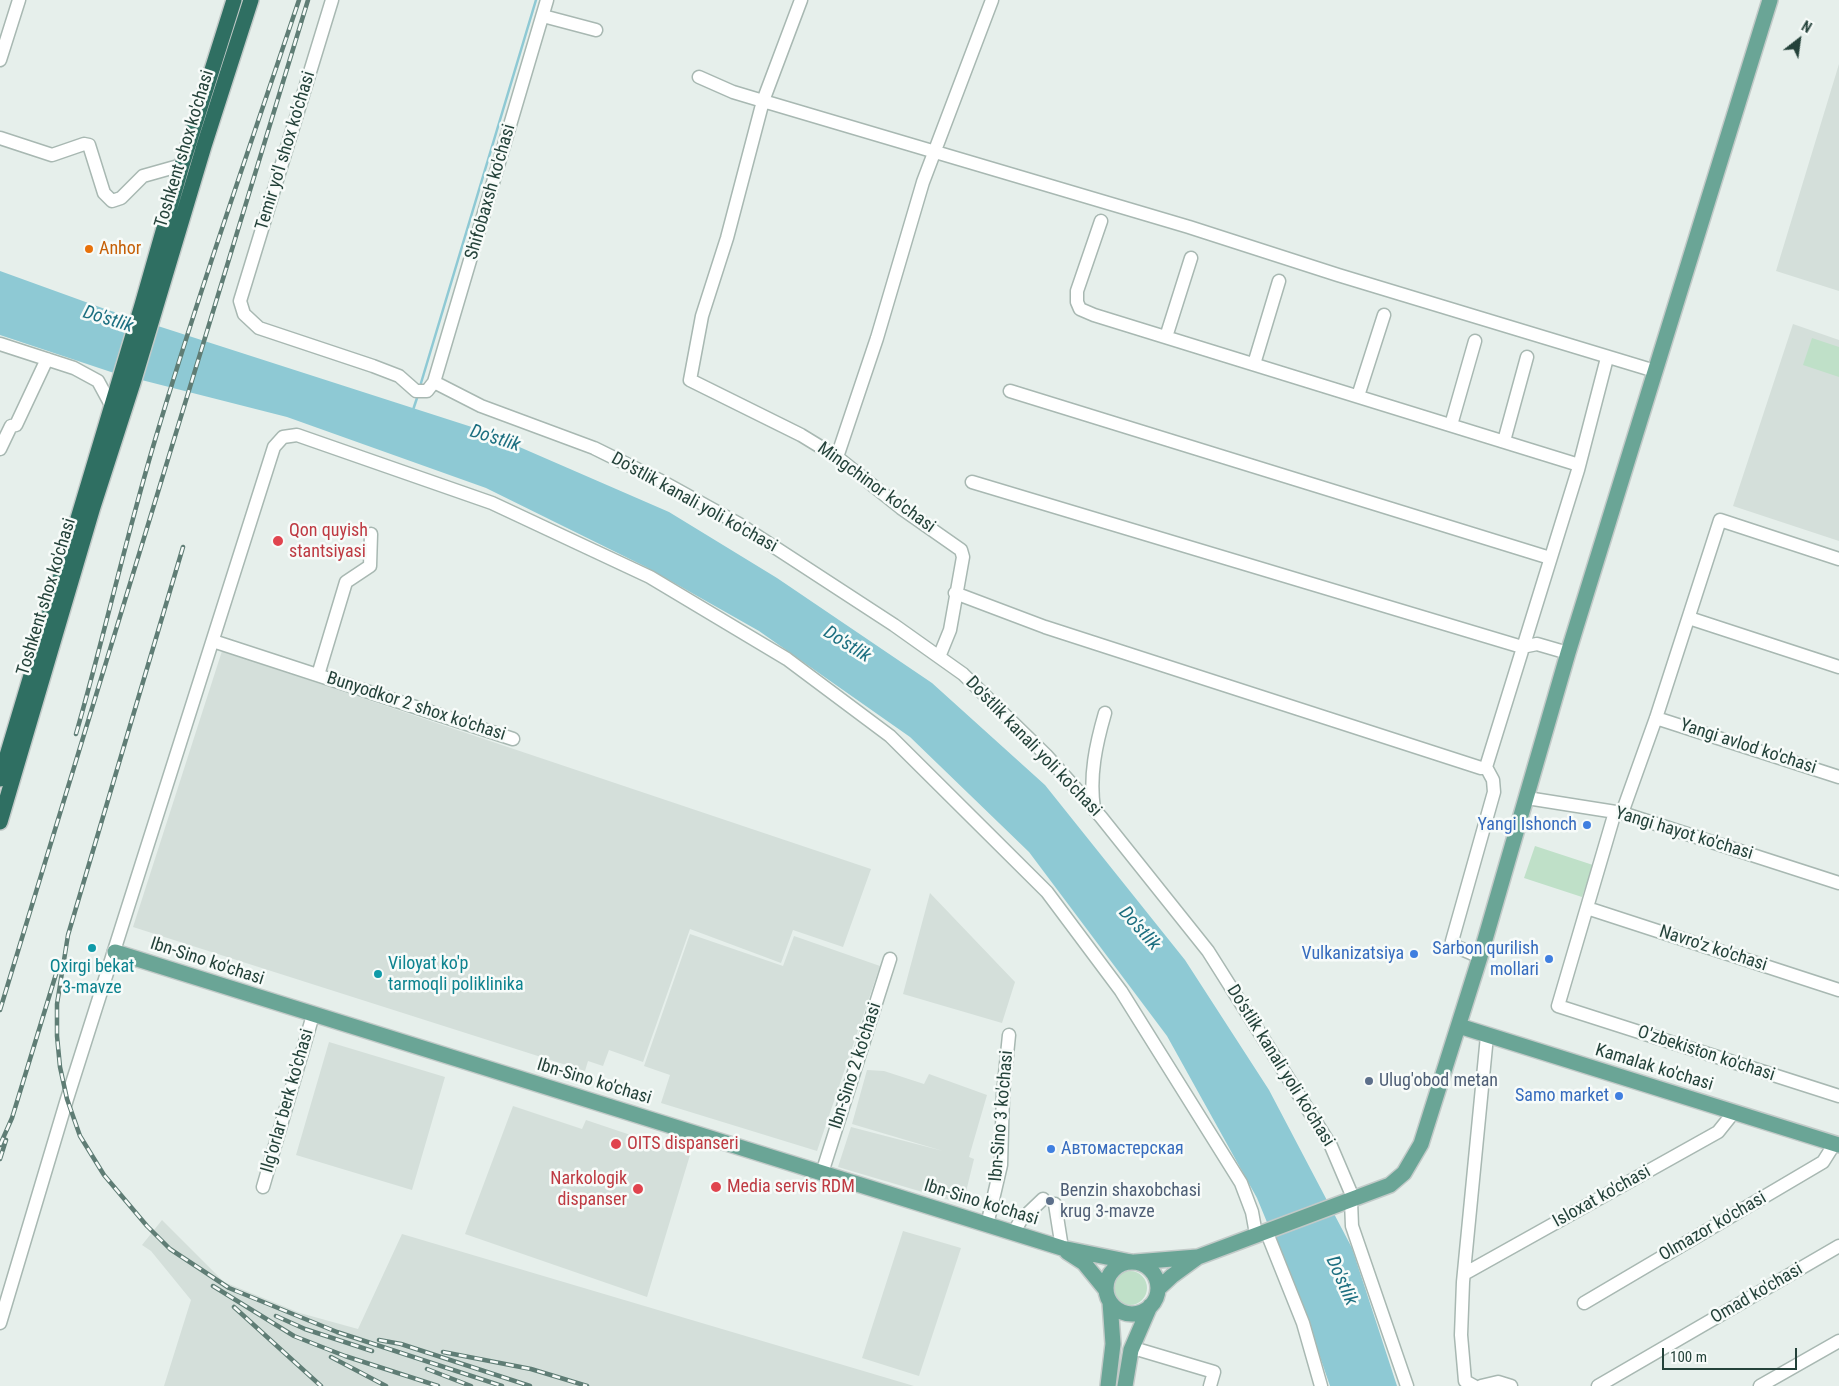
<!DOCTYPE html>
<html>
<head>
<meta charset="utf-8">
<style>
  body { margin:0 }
  #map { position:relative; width:1839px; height:1386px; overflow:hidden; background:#e6efeb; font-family:"Roboto Condensed",sans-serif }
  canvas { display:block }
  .north { position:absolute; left:1774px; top:15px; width:50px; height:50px; -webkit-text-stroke:4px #f7fbf9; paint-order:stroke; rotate:30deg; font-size:14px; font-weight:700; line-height:20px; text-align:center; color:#24423a }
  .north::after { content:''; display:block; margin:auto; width:18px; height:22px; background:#24423a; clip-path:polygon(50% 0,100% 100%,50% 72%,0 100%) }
  .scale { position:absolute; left:1662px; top:1348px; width:135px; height:22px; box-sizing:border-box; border:2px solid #24423a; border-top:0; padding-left:6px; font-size:15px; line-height:18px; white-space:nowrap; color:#24423a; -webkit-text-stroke:4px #f7fbf9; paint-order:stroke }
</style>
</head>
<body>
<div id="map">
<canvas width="1839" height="1386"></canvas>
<div class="north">N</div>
<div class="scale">100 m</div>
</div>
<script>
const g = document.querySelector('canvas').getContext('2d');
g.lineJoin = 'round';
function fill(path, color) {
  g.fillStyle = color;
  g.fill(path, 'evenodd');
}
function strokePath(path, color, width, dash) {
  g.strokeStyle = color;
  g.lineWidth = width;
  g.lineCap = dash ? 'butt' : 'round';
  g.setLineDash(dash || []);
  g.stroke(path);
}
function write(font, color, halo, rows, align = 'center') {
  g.font = font + ' "Roboto Condensed",sans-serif';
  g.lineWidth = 5;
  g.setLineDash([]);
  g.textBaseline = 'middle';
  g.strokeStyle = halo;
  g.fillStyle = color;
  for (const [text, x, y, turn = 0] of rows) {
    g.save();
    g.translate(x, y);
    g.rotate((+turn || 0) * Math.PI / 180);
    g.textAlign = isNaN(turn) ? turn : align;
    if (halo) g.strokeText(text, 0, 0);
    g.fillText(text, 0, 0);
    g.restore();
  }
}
fill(new Path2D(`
  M1839,64v227l-63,-20z
  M1793,324l46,16v201l-106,-35z
  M222,651l649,218 -28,78 -50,-17 -12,33 -91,-34 -47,133 -34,-12 -6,16 -15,-5 -3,10 -452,-144z
  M930,893l85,89 -13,41 -99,-29z
  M690,934l93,32 11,-30 86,30 -63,185 -156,-48 9,-28 -26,-9z
  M329,1042l116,35 -33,113 -116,-35z
  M867,1070l17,1 40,13 5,-10 58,21 -18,62 5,2 -11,45 -125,-37 13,-40 92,24 -91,-27z
  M513,1106l69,23 4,-9 104,35 -43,142 -182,-63z
  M162,1220l62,62 76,31 58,16 44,-95 512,152h-750l27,-86 -40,-49 -9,-6z
  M903,1231l58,17 -42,128 -57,-18z`), '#d4dfda');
fill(new Path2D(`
  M1812,338l27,9v30l-36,-12z
  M1535,846l58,19 -11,32 -58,-19z
  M1113 1288a17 17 0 1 1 34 0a17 17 0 1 1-34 0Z`), '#bfe0c8');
fill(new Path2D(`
  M0,271l105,38 373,120 191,83 108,66 155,105 113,102 140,175 84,130 83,158 45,138h-67l-23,-67 -50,-121 -90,-162 -138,-184 -119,-115 -151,-106 -113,-64 -160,-79 -199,-71 -173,-44 -114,-38z`), '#8ec9d4');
strokePath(new Path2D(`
  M421,383l115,-383
  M413,410l4,-12`), '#8ec9d4', 2.5);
const minor = new Path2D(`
  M332,0l-92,301 4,13 15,14 114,38 26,10 17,15h11l7,-9 113,-382
  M543,16l53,14
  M0,60l19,-60
  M699,77l34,15 30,9 38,-101
  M0,138l52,17 32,-11 5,1 15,48 8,8 9,-3 22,-22 39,-11
  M1101,221l-24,70v11l3,7 14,6 485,150
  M1166,337l25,-79
  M0,344l74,24 24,13 13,24
  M1254,364l25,-83
  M434,382l47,24 113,42 69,34 76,42 155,101 69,49 83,81 55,62 107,134 123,195 23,54
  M1010,391l540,167
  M1358,396l26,-81
  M1451,425l24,-84
  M1504,441l23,-84
  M0,449l11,-23 5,-1 31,-66
  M837,457l40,-119 46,-156 69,-182
  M972,482l550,165 15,-3 31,9
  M955,593l90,34 436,141 5,-1
  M1689,618l150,49
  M213,641l300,98
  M939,657l11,-27 13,-73 -2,-7 -60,-42 -64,-51 -36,-22 -111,-55 12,-64 25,-78 36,-137 426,126 149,48 317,96
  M318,675l28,-93 24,-16 1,-32
  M1656,718l183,59
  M1527,798l95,15 217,70
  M1094,809c-5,-33 2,-65 11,-96
  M1615,812l-57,194 281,90
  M1622,813l34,-95 64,-198 119,39
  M1587,908l252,82
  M1480,957l-23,-10 -5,-6 42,-149 -1,-12 -7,-13 92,-297 29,-112
  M822,1173l68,-214
  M263,1187l50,-172
  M1351,1201l1,25 55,160
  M1055,1204l7,44
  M987,1225l14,-60 2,-71 6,-59
  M1013,1233l8,-13 22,-21
  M1269,1238l34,85 18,63
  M1464,1274l254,-142 16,-20
  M1584,1303l239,-141 12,-19
  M0,1323l67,-224 207,-652 9,-10 14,-2 195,68 158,74 137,82 103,77 157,156 74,99 120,192 11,29 4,22
  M1131,1350h9l74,22
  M1210,1386l4,-14
  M1474,1386l-9,-5 -4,-46 2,-53 24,-246
  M1481,1386l17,-4 13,4
  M1598,1386l241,-140
  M1760,1386l79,-45`);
const major = new Path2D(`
  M115,952l947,296 69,14
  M1459,1026l380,119
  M1067,1252l17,11 22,27
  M1135,1262l62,-5
  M1106 1288a26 26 0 1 1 52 0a26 26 0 1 1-52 0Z
  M1158,1289l14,-13 26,-19 192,-72 14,-12 17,-29 59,-187 88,-304 202,-653
  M1108,1386l5,-42 -3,-42
  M1125,1386l6,-36 19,-44`);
const highway = new Path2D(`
  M0,779l142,-474 40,-140 52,-165
  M0,822l93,-315 40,-124 71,-237 47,-146`);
strokePath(minor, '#a8b8b2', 15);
strokePath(major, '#c2cac8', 18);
strokePath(highway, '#c2cac8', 18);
strokePath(minor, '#fff', 12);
strokePath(major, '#6aa596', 15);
strokePath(highway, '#2f6f62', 15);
const rail = new Path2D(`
  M183,547l-115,388 -11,69v32l3,31 7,32 13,37 24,39 43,51 23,23 59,39 108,44 165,54
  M76,734c28,-97 50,-197 79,-294 44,-148 95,-294 144,-440
  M0,1010l308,-1010
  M0,1145l12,-27 44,-144
  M0,1159l6,-19
  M213,1286l81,50 51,20 93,30
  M234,1307l87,79
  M276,1316l29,13 67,22
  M379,1340l22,4 129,42
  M443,1352l88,17 56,17
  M331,1357l55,29
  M427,1369l44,17`);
strokePath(rail, '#5f7d75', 4.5);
strokePath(rail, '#f7fbf9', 2.5, [8]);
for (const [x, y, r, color] of [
  [89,249,5,"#e8710a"],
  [278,541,6,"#e0444e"],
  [1587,825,5,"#3f7fe0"],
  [92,948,5,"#0f9aa8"],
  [1414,954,5,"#3f7fe0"],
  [1549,959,5,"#3f7fe0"],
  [378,974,5,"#0f9aa8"],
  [1369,1081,5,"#5c6f8a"],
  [1619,1096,5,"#3f7fe0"],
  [616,1144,6,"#e0444e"],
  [1051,1149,5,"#3f7fe0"],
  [716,1187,6,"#e0444e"],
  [638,1189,6,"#e0444e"],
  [1050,1201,5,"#5c6f8a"]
]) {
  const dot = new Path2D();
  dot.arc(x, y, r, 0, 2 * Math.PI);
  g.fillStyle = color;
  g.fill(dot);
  strokePath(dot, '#f7fbf9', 2);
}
write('18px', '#24423a', '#f7fbf9', [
  ["Toshkent shox ko'chasi",185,149,-73],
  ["Temir yo'l shox ko'chasi",286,151,-73],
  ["Shifobaxsh ko'chasi",491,192,-74],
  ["Mingchinor ko'chasi",876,488,36],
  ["Do'stlik kanali yoli ko'chasi",694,503,29],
  ["Toshkent shox ko'chasi",47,597,-73],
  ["Bunyodkor 2 shox ko'chasi",416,707,18],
  ["Do'stlik kanali yoli ko'chasi",1033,747,46],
  ["Yangi avlod ko'chasi",1748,747,18],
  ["Yangi hayot ko'chasi",1684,834,17],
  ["Navro'z ko'chasi",1713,949,18],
  ["Ibn-Sino ko'chasi",207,962,18],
  ["O'zbekiston ko'chasi",1706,1054,18],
  ["Ibn-Sino 2 ko'chasi",856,1066,-72],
  ["Do'stlik kanali yoli ko'chasi",1280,1066,58],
  ["Kamalak ko'chasi",1654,1068,17],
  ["Ibn-Sino ko'chasi",594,1082,17],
  ["Ilg'orlar berk ko'chasi",288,1101,-74],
  ["Ibn-Sino 3 ko'chasi",1002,1116,-85],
  ["Isloxat ko'chasi",1602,1197,-29],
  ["Ibn-Sino ko'chasi",981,1203,17],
  ["Olmazor ko'chasi",1713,1227,-30],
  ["Omad ko'chasi",1757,1294,-30]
]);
write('18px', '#c56008', '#f7fbf9', [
  ["Anhor",99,249]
], 'left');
write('18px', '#be3a42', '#f7fbf9', [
  ["Qon quyish",289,531],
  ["stantsiyasi",289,552],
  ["OITS dispanseri",627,1144],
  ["Narkologik",627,1179,"right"],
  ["dispanser",627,1200,"right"],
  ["Media servis RDM",727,1187]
], 'left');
write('18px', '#366cbe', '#f7fbf9', [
  ["Yangi Ishonch",1577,825],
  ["Sarbon qurilish",1539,949],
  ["mollari",1539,970],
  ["Vulkanizatsiya",1404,954],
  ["Samo market",1609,1096],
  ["Автомастерская",1061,1149,"left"]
], 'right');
write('18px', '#0d838f', '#f7fbf9', [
  ["Viloyat ko'p",388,964],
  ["tarmoqli poliklinika",388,985],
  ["Oxirgi bekat",92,967,"center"],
  ["3-mavze",92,988,"center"]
], 'left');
write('18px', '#4e5e75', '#f7fbf9', [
  ["Ulug'obod metan",1379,1081],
  ["Benzin shaxobchasi",1060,1191],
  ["krug 3-mavze",1060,1212]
], 'left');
write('italic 19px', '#1c6f80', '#f7fbf9', [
  ["Do'stlik",108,320,17],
  ["Do'stlik",495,439,17],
  ["Do'stlik",847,645,32],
  ["Do'stlik",1139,929,48],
  ["Do'stlik",1341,1281,66]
]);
</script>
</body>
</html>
